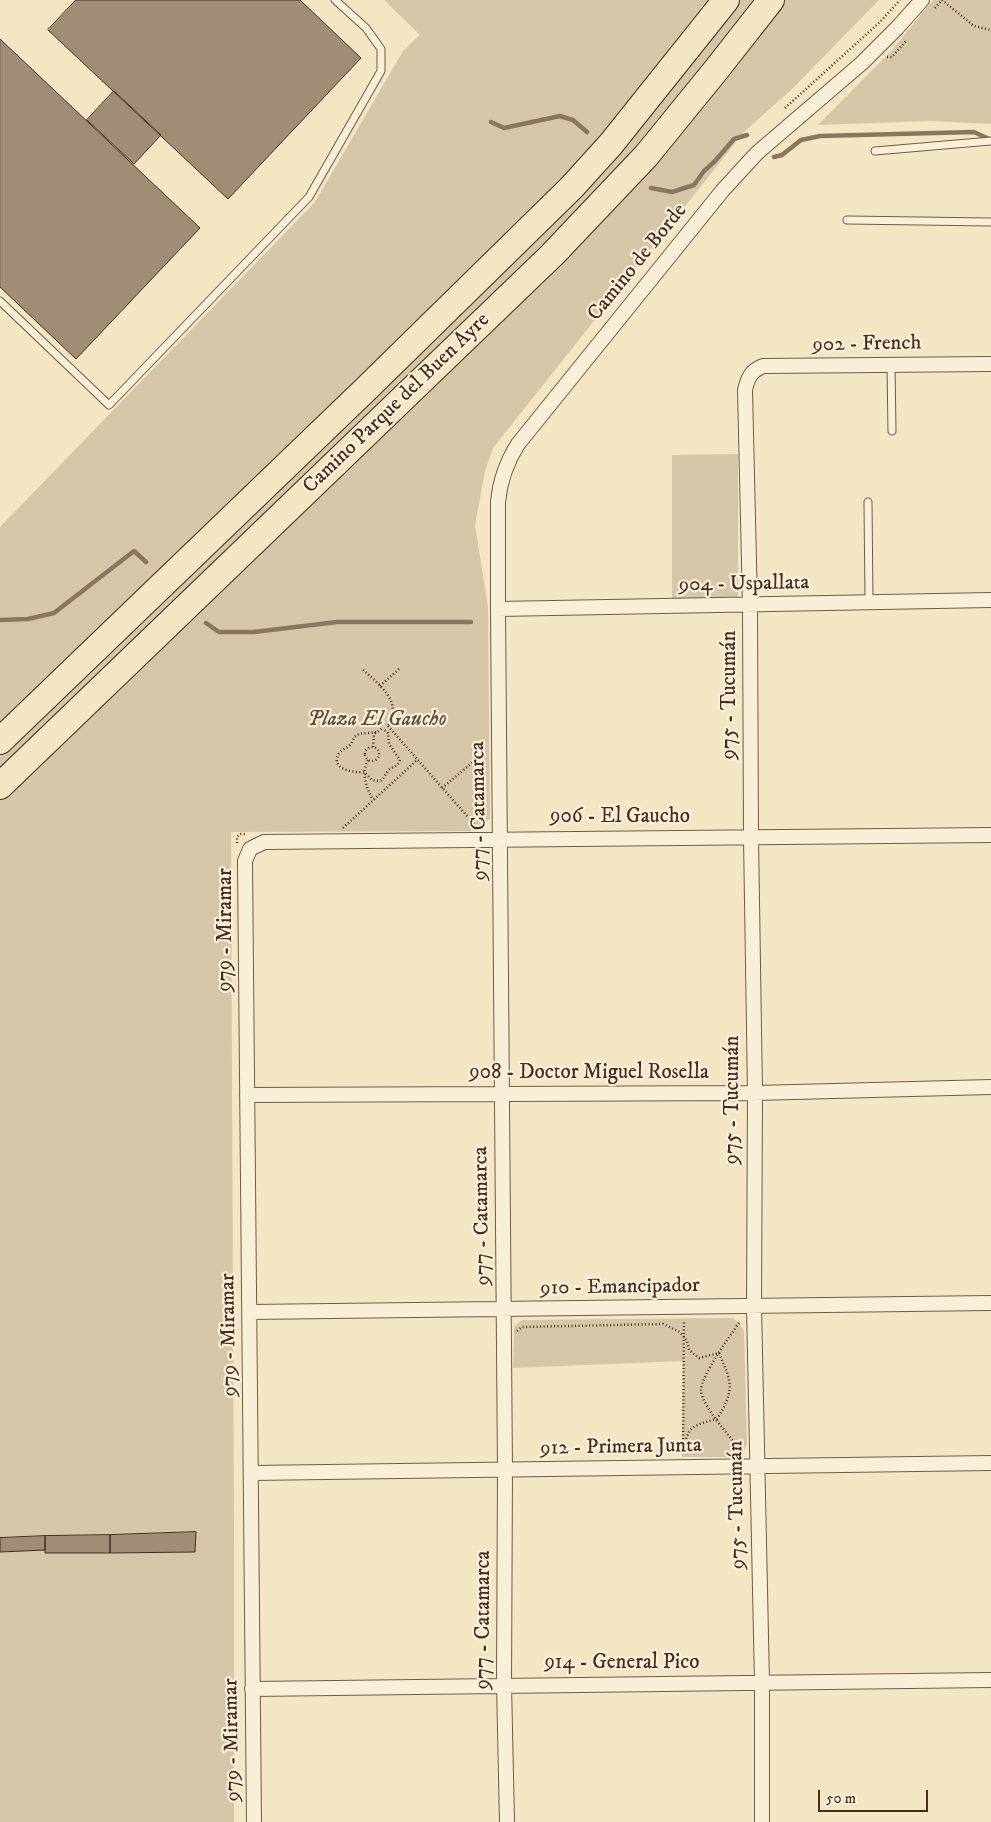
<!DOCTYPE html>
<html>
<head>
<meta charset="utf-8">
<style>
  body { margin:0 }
  #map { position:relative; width:991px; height:1822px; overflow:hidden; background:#f2e6c3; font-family:"IM FELL DW Pica",serif }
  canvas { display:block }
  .scale { position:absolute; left:818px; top:1790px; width:110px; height:22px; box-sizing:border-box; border:2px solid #452c22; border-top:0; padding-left:6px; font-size:15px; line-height:18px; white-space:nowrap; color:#452c22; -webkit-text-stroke:4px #f7efd8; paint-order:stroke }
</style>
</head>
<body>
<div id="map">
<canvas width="991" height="1822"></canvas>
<div class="scale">50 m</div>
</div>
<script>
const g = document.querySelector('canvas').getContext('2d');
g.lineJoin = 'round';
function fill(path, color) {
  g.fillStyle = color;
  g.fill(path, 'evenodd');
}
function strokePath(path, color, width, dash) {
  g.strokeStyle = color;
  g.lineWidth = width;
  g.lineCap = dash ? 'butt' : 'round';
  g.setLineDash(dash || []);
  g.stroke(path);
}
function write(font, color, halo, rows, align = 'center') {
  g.font = font + ' "IM FELL DW Pica",serif';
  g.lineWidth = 4.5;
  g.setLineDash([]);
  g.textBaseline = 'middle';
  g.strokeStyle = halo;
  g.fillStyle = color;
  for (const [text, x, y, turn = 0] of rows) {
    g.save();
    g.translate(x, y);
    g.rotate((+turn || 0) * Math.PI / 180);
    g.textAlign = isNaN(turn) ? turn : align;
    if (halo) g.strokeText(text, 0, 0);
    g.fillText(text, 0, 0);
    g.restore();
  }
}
fill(new Path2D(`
  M384,0h495l-88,90 -47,42 -251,316 -8,23 -10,54 13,82 2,212 -19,12 -240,1 3,720v270h-234v-1295l315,-325 88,-151 17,-16z
  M933,0h58v124l-60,-3 -113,4 74,-75z
  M738,454v144h-66v-143z
  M733,1318l6,5 5,8 3,112 -4,11 -7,3h-54l1,-96 -170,7 1,-41 8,-7z`), '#d5c6a8');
strokePath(new Path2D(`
  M491,122l13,6 56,-12 13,4 14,12
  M774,157l8,-2 19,-15 19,-4 154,-4 13,6
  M651,188l21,4 22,-7 10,-14 11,-10 19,-22 13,-4
  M0,620l28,-1 26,-6 80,-62 12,11
  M206,623l13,9h35l83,-10h134`), '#897662', 4.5);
const building = new Path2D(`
  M76,0h224l61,58 -133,141 -180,-169z
  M0,39l200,189 -124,131 -76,-72z
  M114,91l47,44 -27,29 -47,-44z
  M196,1532l-1,20 -85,1v-18z
  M110,1535v18h-65v-17z
  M45,1536v14l-45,2v-14z`);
fill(building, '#9f8d76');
strokePath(building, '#452c22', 1);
const lane = new Path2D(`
  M875,151l116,-10
  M847,220l144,2
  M0,301l109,104 200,-208 72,-126v-22l-15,-21 -31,-28
  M891,365l1,66
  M868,502l1,100`);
const street = new Path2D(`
  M498,609l493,-9
  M247,1095l508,-2 236,-6
  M250,1312l741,-9
  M252,1473l739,-10
  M252,1689l739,-9
  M254,1822l-9,-961 5,-12 14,-7 727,-7
  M507,1822l-3,-138 1,-214 -7,-861v-107c2,-22 8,-39 20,-58l205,-254 34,-37 105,-90 35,-35 25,-28
  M762,1822v-139l-8,-377 1,-213 -4,-256 -1,-232 -5,-215c3,-13 6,-19 18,-24l228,-2`);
const highway = new Path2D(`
  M0,741l366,-352 206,-202 39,-43 115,-144
  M0,786l552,-531 94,-99 70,-86 55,-70`);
strokePath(lane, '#705a4a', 9);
strokePath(street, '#705a4a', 16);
strokePath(highway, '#452c22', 28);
strokePath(new Path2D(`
  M942,0l32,26 17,4
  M935,8l7,-8
  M887,57h5l14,-16
  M785,108l95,-86 20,-22
  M363,670c17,15 40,32 25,56
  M380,686l19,-17
  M388,726l87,99
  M376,732c-6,2 -14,0 -19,3 -4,2 -4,7 -7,10 -3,3 -7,4 -10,7 -12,17 13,21 24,20l8,8c13,3 10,-2 16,-9 4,-5 9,-3 12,-11l-11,-16 -1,-11 -5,-4
  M373,747l1,-13 9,-6
  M365 754a7 7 0 1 1 14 0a7 7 0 1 1-14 0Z
  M368,760c-7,14 -2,27 5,40
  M442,788l43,-36
  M343,828l74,-68
  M237,843v-6l3,-3h7
  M739,1323c-9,13 -39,54 -38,68 1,15 31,48 41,61
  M517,1331l5,-4 141,-3 17,8 7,9 2,9 10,8 20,-5c13,30 16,37 -2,66 -23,6 -32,7 -32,34
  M683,1453l1,-132`), '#452c22', 2.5, [1, 2.5]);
strokePath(lane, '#f7efd8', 7);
strokePath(street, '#f7efd8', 14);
strokePath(highway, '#f2e6c3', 26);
write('21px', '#452c22', '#f7efd8', [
  ["Camino de Borde",638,263,-51],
  ["902 - French",867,345,-1],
  ["Camino Parque del Buen Ayre",397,404,-44],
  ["904 - Uspallata",744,585,-1],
  ["975 - Tucumán",731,695,-90],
  ["977 - Catamarca",480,811,-91],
  ["906 - El Gaucho",620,818],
  ["979 - Miramar",227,930,-90],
  ["908 - Doctor Miguel Rosella",589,1074],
  ["975 - Tucumán",734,1100,-90],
  ["977 - Catamarca",483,1216,-91],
  ["910 - Emancipador",620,1288,-1],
  ["979 - Miramar",230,1335,-91],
  ["912 - Primera Junta",621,1448,-1],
  ["975 - Tucumán",738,1505,-91],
  ["977 - Catamarca",485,1620,-90],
  ["914 - General Pico",622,1664],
  ["979 - Miramar",233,1740,-91]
]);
write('italic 21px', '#624b3d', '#f7efd8', [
  ["Plaza El Gaucho",377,721]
]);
</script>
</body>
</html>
